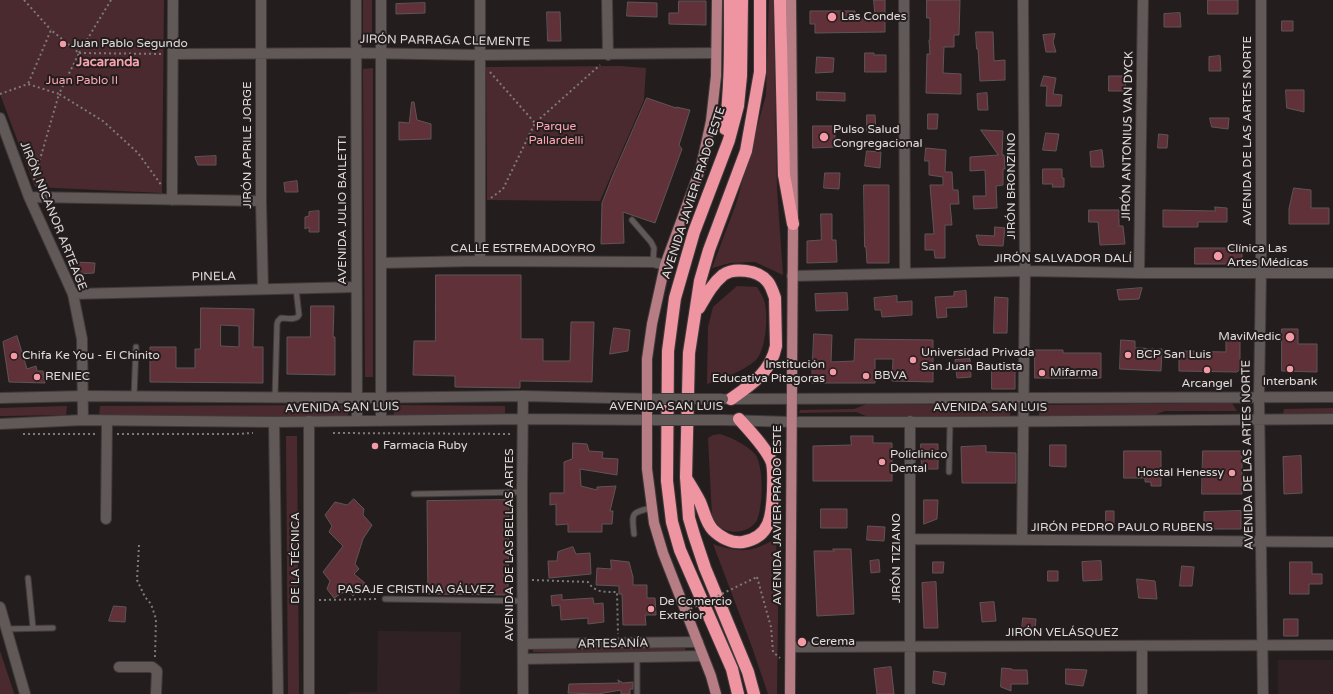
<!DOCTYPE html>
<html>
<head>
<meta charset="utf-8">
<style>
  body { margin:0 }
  canvas { display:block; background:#241d1d }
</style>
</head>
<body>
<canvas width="1333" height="694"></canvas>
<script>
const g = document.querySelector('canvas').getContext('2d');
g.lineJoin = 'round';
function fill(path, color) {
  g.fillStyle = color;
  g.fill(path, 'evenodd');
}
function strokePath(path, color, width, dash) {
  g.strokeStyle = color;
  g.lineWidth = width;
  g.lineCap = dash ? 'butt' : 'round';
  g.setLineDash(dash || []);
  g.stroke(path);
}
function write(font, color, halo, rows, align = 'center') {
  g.font = font + ' "Varela Round",sans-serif';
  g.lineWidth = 4;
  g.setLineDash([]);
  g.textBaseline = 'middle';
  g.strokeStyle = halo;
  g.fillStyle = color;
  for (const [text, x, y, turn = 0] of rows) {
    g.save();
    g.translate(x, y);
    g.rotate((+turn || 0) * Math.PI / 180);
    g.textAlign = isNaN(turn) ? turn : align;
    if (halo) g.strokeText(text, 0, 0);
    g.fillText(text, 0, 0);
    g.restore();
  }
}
fill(new Path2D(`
  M378,631l83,1 -1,62h-111v-2h28z
  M1278,660h55v34h-55z`), '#302224');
fill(new Path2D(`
  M0,0h164l-2,193 -127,-6 -35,-93z
  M363,0h9v41l-9,1z
  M769,0h4l4,189 6,86 -28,-13 -25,1 -18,5 24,-64 30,-109z
  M620,66l26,2 -2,32 -44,101 -113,-1 -1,-133z
  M373,68v309h-8l-2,-308z
  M737,286l20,1c3,5 7,11 8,17 3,14 1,47 -10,57 -14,11 -31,17 -48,23l1,-57 5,-20z
  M1232,403l5,8h-72l-11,4 -115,1v-11z
  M867,404l144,1 -1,12 -144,-1 -10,-4 -57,1 1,-3 54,-1z
  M348,405v11l-249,1 1,-11z
  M393,405l112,1v9l-111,1z
  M67,406l-1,9 -66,1v-8z
  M1333,408v7h-50l1,-6z
  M720,434c11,3 28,12 35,20 9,12 8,52 2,66 -6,12 -25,15 -36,8 -4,-3 -6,-7 -9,-12l-4,-78 5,-3z
  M286,436h11l2,258h-11z
  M776,538l2,77 -1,79h-9l-16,-47 -39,-103c26,9 40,9 63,-6z
  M533,648h152l1,5 -153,-1z
  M0,651l13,39 1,4h-14z`), '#4a2a2e');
const building = new Path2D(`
  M874,0h11v32l-70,1v-9h-5v-13h45v8h20z
  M927,0h33l-1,35h-5v12h-10l-1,26 18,1v20l-35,-1 1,-39h3l-1,-14h1v-22h-3z
  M1208,0h30v14h-30z
  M679,1h27v24l-37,-1v-11h9z
  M628,2l29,1v14l-30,-1z
  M425,3v10l-29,1v-10z
  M547,12h13l1,29h-13z
  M1180,13l1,14h-17v-13z
  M1282,21h11v10h-11z
  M976,32h17l1,29 11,-1v20l-25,1 -2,-32h-1z
  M1055,34l-2,8 3,10h-10l-3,-17z
  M865,53h9v2h12v17h-21z
  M1220,56l1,15h-12v-14z
  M817,57l17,1 -1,14 -17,1z
  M1044,76l12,2 -3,16 9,1 -1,11h-15l1,-20h-6z
  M1109,76h16l1,15h-17z
  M1286,90h18v22l-17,-4z
  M817,92l28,1v8l-28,-1z
  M987,93l1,17h-10l-1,-16z
  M647,98l29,10v-1l14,3 -11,35 3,4 -27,74 -32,-11 1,31 -23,1 1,-41 11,-28z
  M412,102h2l3,18 14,4v15l-32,1v-18l10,1z
  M928,114h10l-1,15h-9z
  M867,115h8l1,17h-9z
  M1210,118h19l-1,11 -16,-2z
  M813,126h22v21l-22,1z
  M981,130l22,1 -1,24h2l1,14h-2v16l-7,1 1,22 -23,1 -1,-13h13l-1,-26 -15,1v-14l28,-2z
  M1046,133l13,1 -3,17 -13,-1z
  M1159,134l9,1 -1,13h-9z
  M926,148l20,2 -1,22h7l1,18h5l1,14h-9l2,21h-7v33h-10l-1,-8h-9v-16h9l-4,-49h13v-8l-14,-2v-14h-4z
  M1102,150l2,17h-13l-1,-15z
  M867,151l14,1 -1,16 -15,-2z
  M216,156v9h-18l-3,-8z
  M1043,169h19v9h2v9h-12l1,-3h-10z
  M825,173h15l-1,16 -15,-1z
  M297,181l1,11h-13l-1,-9z
  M864,185h25v78h-22l-1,-16h-1z
  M1294,188l17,2v18h18v16h-40v-15z
  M1215,207l12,1v14h-29v5h-35v-17l52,1z
  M1089,210h30v16h4l2,18 -25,1 -2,-23h-9z
  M319,211v21h-10v-5l-4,2v-12l4,-1v-4z
  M821,214h11v26h4l1,22 -30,1v-22l14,-1z
  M995,227l10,1 -2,18 -24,-1 -3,-10 18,1z
  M1195,248h47v16h-47z
  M75,262l20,1 -1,10 -18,1z
  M436,275h85v64h22v22h27l1,-39h23l-2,60 -72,-1v7l-65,-1v-11l-42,-1 1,-34h21z
  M1142,288l-3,11 -20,1 -2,-10z
  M966,291l1,16 -21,1 1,9 -10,1 -2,-21 19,-1v-4z
  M847,293l1,17 -32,1 -1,-17z
  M897,296v6l15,-1v14l-30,2 -1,-7h-6l-1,-12z
  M995,297l13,1 -1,35h-13z
  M311,306h23l-1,31h2v38l-48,-1v-37h23z
  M201,308l53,1 -1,38h10v36l-113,-1v-35h26v21h19v-19h5zM221,325l18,1v21l-18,-1z
  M614,328l16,2 -2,21 -18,3z
  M1282,329h16v15h19v28l-35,-1z
  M814,334l18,1 -1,27 23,-1 1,-22 78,1v42l-41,-1 1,-22h-18v24h-63z
  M17,336l10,33 9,-3 1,5h6l2,12 -36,-1 -6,-40z
  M1240,338v31l-3,3 -58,-1v-20l47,1v-13z
  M1121,340l14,1v7l27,1 -1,22 -41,-2z
  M1035,350h28v3h38v25h-66z
  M970,359l1,18 -14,1 -2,-18z
  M992,365h23v24h-23z
  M851,436h22v7h19v38h-79v-35l38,-1z
  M573,443l14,1 2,7 14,1 -1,6 16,1 -1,16 -37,-6 1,17 16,4v-3l19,-1 -6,25h3l-1,13h-10v8h-34v-8l-12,1v-21l-6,1v-12h14v-31l8,-3z
  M921,444h17v25h-16z
  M1050,445h16v22l-16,-1z
  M986,446v6l30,1v30h-54l-1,-36z
  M1124,451h37v35h-10v-4h-6v-4h-21z
  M1203,451h39v43h-40z
  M1301,456l1,37 -18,1 -1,-37z
  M354,499l10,10 -1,6 9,10 -9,14 -8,25 4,5 -5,5 11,9 -12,13 -6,-6 -13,8 -7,-9 3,-8 -7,-9 20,-26 -14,-14 3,-6 -7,-11 10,-13 12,3z
  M509,500l-1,95 -80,-1 -1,-93z
  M924,500h14l-1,19 -13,5z
  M821,509h26v19h-26z
  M1106,511h8v15h-8z
  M1241,511v18h-37v-17z
  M868,526l17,1 -1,14 -17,-1z
  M573,547l3,7 14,-1 1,21 -42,4 -1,-17h9l1,-9z
  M833,549h18l3,65 -37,2 -3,-65h20z
  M611,560l18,2 4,15v8h14v13h8l1,17h-11l1,10h-23l-1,-31h-3v-8l-23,-1 1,-17 14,1z
  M879,560l1,12 -9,1 -1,-12z
  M1101,561l1,19 -19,1 -1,-19z
  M933,562h11l-1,11h-10z
  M1290,562h22v12h10v10h-13v10h-19z
  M1182,566l12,1 -2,19h-12z
  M1048,571h10v10h-10z
  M1137,579l18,2 2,18 -18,-1z
  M936,582l2,46h-14l-2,-45z
  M562,595v5l31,-2 1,6 9,-1 1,19 -16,2v-6l-27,2 -1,-15 -8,1 -1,-10z
  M994,602l2,19 -14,1 -2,-19z
  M114,606l12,1 -1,15 -16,-1z
  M1023,618l13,1 -1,11 -13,-1z
  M1284,619h14v17h-14z
  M891,667l3,27h-17l-3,-25z
  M1002,668l10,1v1h15l1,14h-17v7l-10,-4z
  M1066,669l21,1 -4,16 -17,-2z
  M934,671l12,2 -2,12 -11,-2z
  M618,680l5,3 10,-1v7h-3v5h-9v-4l-23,4 -30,-1 1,-9 50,-1z`);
fill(building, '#613139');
strokePath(building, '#5e5556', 1);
const lane = new Path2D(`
  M632,220l19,22 3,6 -1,14
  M134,396l2,-49
  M275,397l2,-73 1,-3 3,-3c6,0 15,3 18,-3l-3,-26
  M949,472l1,-50
  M414,494l108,-2
  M634,534c-2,-21 -4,-21 17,-26
  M28,578l5,50
  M385,599l138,2
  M6,629l47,-1
  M637,657v37`);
const street = new Path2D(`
  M261,0v201l2,88
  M480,0v261
  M607,0l1,55
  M904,0l1,273
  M173,54l188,-1 119,2 236,-2
  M0,118l29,79 44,97 9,45 1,81
  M29,197l232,4
  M172,200l1,-200
  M381,263l96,-2 176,1 12,3
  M1139,273l4,-273
  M792,276l233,-5 114,2h194
  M73,294l283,-7
  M910,421v273
  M274,422l4,272
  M106,519l1,-98
  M910,539l423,3
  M1022,540l3,-269 -2,-271
  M523,644l175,-2
  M791,647l542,-2
  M523,659l180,-3
  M119,667h33l5,4 -1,23
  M309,694v-273
  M1142,694v-48`);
const secondary = new Path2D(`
  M356,0l1,421
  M1261,0v272l-2,126 4,296
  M0,398l84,-2 273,2 166,-2 132,3
  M727,399l606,-2
  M724,420l68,2h158l383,-3
  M381,421v-421
  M0,424l83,-4 191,2 249,-3 136,1
  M0,607l25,87
  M523,694l-1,-202 1,-96`);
const primary = new Path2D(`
  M716,694l-5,-18 -48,-123 -9,-30 -7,-54v-110l5,-35 13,-59 36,-98 10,-46 5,-45 1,-76
  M790,694l3,-470 -2,-224`);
const highway = new Path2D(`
  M780,0l4,175 9,49
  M725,129c6,-43 5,-86 5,-129
  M699,308c7,-12 13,-24 24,-33 11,-8 35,-5 44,6 4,4 6,11 8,17l1,48c-5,26 -25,39 -45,53
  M686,478c5,8 10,16 14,24 4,9 6,21 13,28 7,7 19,14 30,12 28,-5 29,-27 30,-51 0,-10 1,-19 -1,-28 -4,-13 -23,-33 -33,-44
  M738,694l-6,-25 -52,-119 -8,-28 -5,-41 1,-130 7,-53 19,-66 35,-92 9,-34 3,-30 1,-76
  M754,694l-6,-22 -43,-104 -11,-33 -5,-17 -3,-41 3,-124 6,-39 5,-33 9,-31 37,-99 14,-79v-72`);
strokePath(lane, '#403a3b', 7);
strokePath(street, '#403a3b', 12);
strokePath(secondary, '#403a3b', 12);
strokePath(primary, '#403a3b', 12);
strokePath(highway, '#403a3b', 14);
strokePath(new Path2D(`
  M24,0l27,30
  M79,53l84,1
  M79,53l32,-53
  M490,72l45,51
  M0,94l28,-10 31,10 20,-41 -28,-23 -23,54
  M34,180l25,-86 44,27 35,32 24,33
  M491,198l12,-9 32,-66 65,-58
  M333,433l180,1
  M23,434h74
  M117,434h119l17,-1
  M139,545l-2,35 8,17 6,7 5,15 -1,38
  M757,577l14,50 2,25 7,6
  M532,580l56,2c7,11 17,10 29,10l1,42
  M319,600l59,-1`), '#7f7979', 2, [2, 3]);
strokePath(lane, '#615858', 5);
strokePath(street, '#615858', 10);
strokePath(secondary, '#615858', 10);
strokePath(primary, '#b67d84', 10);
strokePath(highway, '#ee95a1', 12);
const secondaryBridge = new Path2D(`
  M657,399h66
  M659,420h65`);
strokePath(secondaryBridge, '#403a3b', 12, []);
strokePath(new Path2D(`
  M686,611l71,-34`), '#7f7979', 2, [2, 3]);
strokePath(secondaryBridge, '#615858', 10);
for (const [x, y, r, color] of [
  [832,17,5,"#f49aa6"],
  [63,44,4,"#f49aa6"],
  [824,137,5,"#f49aa6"],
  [1218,256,5,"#f49aa6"],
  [1290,337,5,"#f49aa6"],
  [1128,355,4,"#f49aa6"],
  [14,356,4,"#f49aa6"],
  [913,360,4,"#f49aa6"],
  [1290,369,4,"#f49aa6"],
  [1207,370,4,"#f49aa6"],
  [833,372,4,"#f49aa6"],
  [1042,373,4,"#f49aa6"],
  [866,376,4,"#f49aa6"],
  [37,377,4,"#f49aa6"],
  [375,446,4,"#f49aa6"],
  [882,462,4,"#f49aa6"],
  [1232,473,4,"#f49aa6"],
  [651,609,4,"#f49aa6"],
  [802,642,5,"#f49aa6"]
]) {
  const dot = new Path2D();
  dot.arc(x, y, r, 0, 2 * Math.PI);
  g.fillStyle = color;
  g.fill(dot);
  strokePath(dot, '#241d1d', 1.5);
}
write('12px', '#e0dbdb', '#241d1d', [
  ["Las Condes",841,17],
  ["Juan Pablo Segundo",71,44],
  ["Pulso Salud",833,130],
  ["Congregacional",833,144],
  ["Clínica Las",1227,249],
  ["Artes Médicas",1227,263],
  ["MaviMedic",1281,337,"right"],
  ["Universidad Privada",921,353],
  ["San Juan Bautista",921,367],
  ["BCP San Luis",1136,355],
  ["Chifa Ke You - El Chinito",22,356],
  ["Institución",825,365,"right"],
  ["Educativa Pitagoras",825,379,"right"],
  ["Mifarma",1050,373],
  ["BBVA",874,376],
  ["RENIEC",45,377],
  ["Interbank",1290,382,"center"],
  ["Arcangel",1207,384,"center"],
  ["Farmacia Ruby",383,446],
  ["Policlinico",890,455],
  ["Dental",890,469],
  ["Hostal Henessy",1224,473,"right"],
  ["De Comercio",659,602],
  ["Exterior",659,616],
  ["Cerema",811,642]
], 'left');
write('12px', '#e0dbdb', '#241d1d', [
  ["JIRÓN PARRAGA CLEMENTE",445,41,1],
  ["AVENIDA DE LAS ARTES NORTE",1248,131,-90],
  ["JIRÓN ANTONIUS VAN DYCK",1128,136,-89],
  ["JIRÓN APRILE JORGE",248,145,-90],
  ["JIRÓN BRONZINO",1012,186,-90],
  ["AVENIDA JAVIER PRADO ESTE",694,193,-72],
  ["AVENIDA JULIO BAILETTI",343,210,-90],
  ["JIRÓN NICANOR ARTEAGE",53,216,68],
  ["CALLE ESTREMADOYRO",523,249],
  ["JIRÓN SALVADOR DALÍ",1063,259],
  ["PINELA",214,277,-1],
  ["AVENIDA SAN LUIS",666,407],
  ["AVENIDA SAN LUIS",342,408,-1],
  ["AVENIDA SAN LUIS",990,408],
  ["AVENIDA DE LAS ARTES NORTE",1248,455,-91],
  ["AVENIDA JAVIER PRADO ESTE",778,515,-90],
  ["JIRÓN PEDRO PAULO RUBENS",1122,528],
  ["AVENIDA DE LAS BELLAS ARTES",510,545,-90],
  ["DE LA TÉCNICA",296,558,-90],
  ["JIRÓN TIZIANO",897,558,-90],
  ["PASAJE CRISTINA GÁLVEZ",416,590],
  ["JIRÓN VELÁSQUEZ",1062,633],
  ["ARTESANÍA",613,644,-1]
]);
write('12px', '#fba8b2', '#241d1d', [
  ["Juan Pablo II",82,81],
  ["Parque",556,127],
  ["Pallardelli",556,141]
]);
write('bold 13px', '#f8a4af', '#241d1d', [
  ["Jacaranda",108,63]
]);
</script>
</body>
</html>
